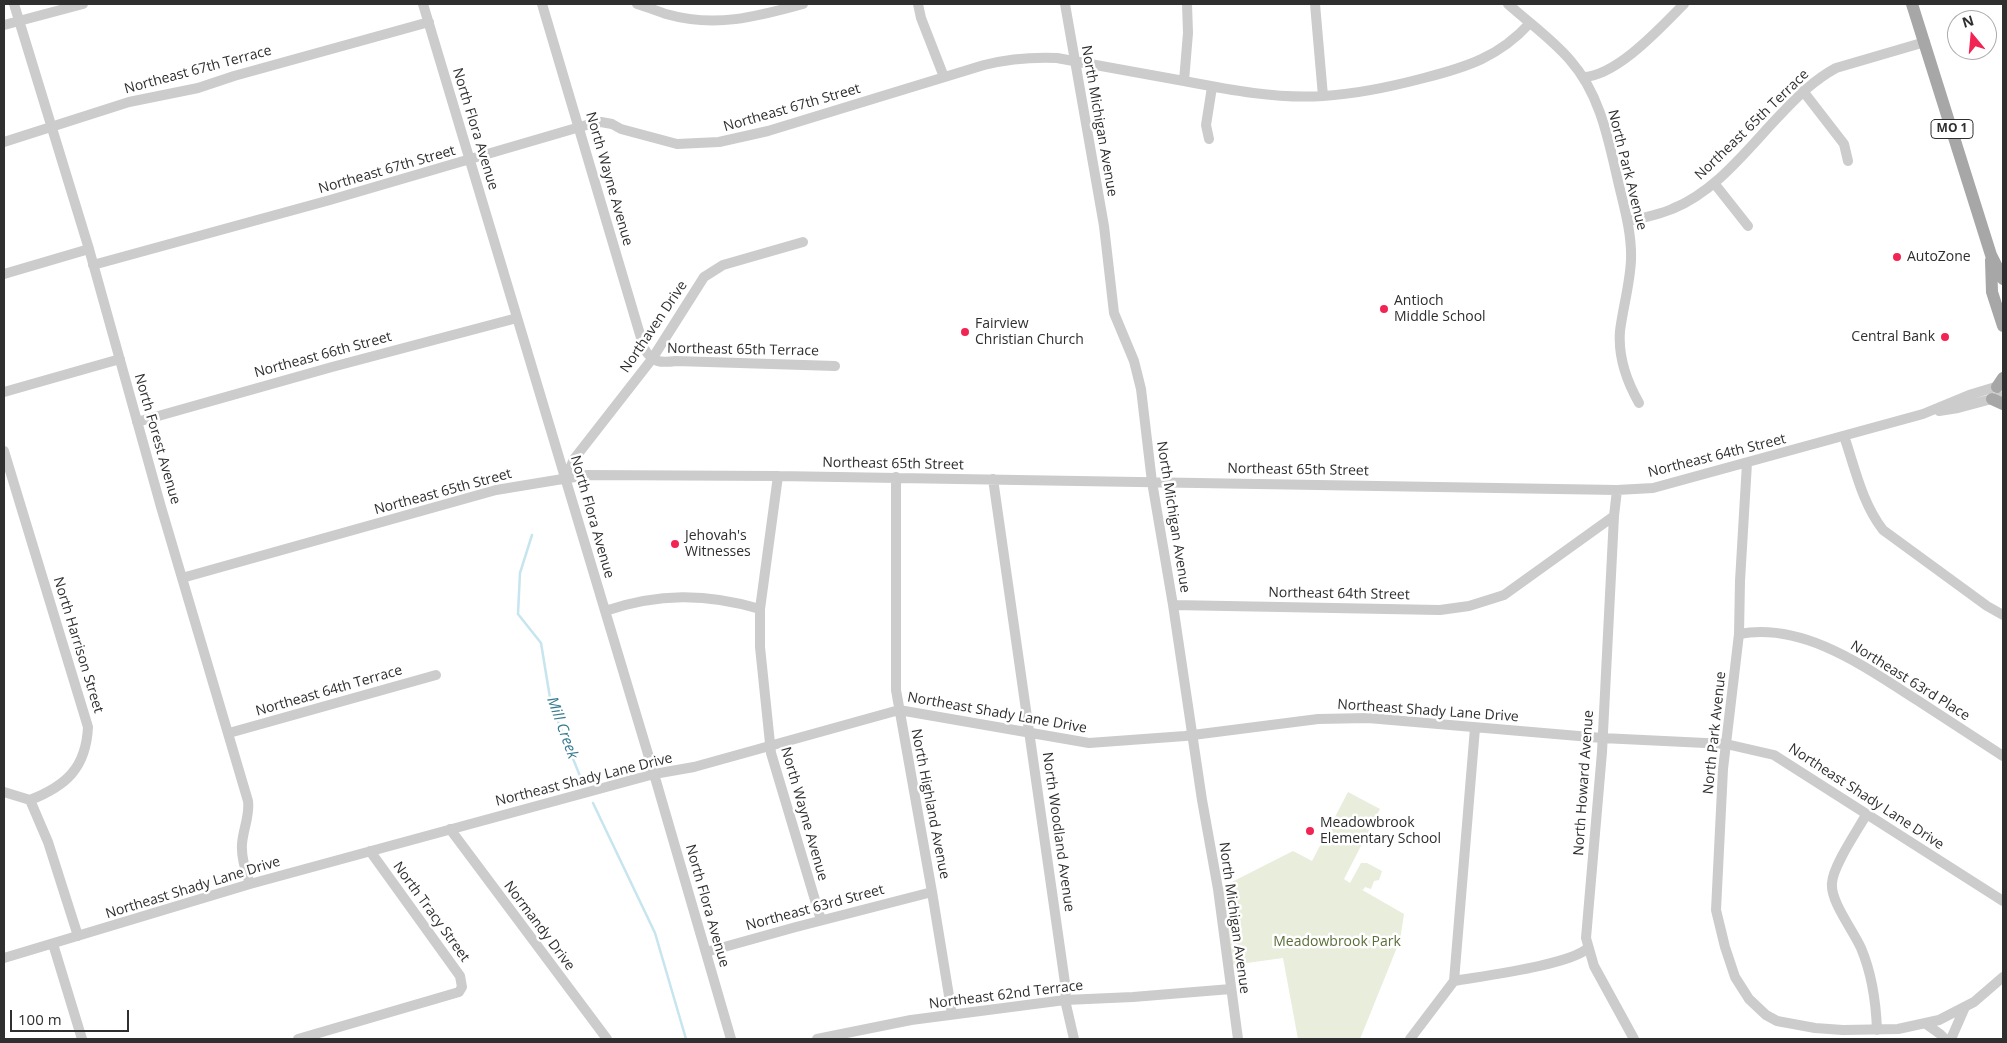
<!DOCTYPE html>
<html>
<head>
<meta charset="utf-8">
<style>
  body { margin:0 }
  #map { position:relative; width:2007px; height:1043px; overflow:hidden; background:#fff; font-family:"Open Sans",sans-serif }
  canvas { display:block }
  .frame { position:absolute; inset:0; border:5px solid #2f2f2f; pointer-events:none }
  .north { position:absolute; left:1947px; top:10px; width:50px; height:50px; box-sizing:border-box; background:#fff; border:1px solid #acacac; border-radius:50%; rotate:343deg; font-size:14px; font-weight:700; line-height:20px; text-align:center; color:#2f2f2f }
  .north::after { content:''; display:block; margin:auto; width:18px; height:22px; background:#f22454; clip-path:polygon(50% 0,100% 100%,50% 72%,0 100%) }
  .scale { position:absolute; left:10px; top:1010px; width:119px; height:22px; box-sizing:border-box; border:2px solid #2f2f2f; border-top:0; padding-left:6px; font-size:15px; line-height:18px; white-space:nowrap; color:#2f2f2f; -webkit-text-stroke:4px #fff; paint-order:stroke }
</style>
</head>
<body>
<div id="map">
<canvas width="2007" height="1043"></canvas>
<div class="frame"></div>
<div class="north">N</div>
<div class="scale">100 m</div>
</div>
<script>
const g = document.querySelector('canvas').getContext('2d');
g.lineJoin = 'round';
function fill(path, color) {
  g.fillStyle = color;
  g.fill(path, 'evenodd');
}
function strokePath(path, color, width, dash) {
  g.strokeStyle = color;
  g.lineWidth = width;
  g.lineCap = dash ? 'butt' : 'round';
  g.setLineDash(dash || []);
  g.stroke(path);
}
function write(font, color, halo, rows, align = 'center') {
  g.font = font + ' "Open Sans",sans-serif';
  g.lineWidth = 5;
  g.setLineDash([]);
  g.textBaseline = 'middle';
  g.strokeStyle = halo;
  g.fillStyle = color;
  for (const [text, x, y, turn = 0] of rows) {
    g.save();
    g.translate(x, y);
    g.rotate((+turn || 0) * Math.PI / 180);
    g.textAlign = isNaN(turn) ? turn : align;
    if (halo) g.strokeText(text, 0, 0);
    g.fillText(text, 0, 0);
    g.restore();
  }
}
fill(new Path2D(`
  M1348,792l32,17 -36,70 6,4 11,-20h6l15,8 -3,9 -5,1 -3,8 -6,-2 -2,3 -6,-3 47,27 -4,26 -40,99h-62l-15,-81 -58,8 -7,-77 75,-38 19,10z`), '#e8eddc');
strokePath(new Path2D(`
  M532,535l-12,38 -2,41 23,29 10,61 31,77
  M593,803l62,130 31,106`), '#c6e5ee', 2.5);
strokePath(new Path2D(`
  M14,4l75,245 72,258 87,294c2,15 -5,28 -6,43 -1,14 4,27 8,40
  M423,4l231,770 77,265
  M542,4l102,344c8,15 17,15 32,13l159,5
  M637,4c10,3 20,7 29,10 49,14 90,3 137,-10
  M918,4l3,14 23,59
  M1065,4l39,222 10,87 20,48 7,28 11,93 21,123 29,195 16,89 20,150
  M1315,4l8,92
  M1508,4c20,18 44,35 62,56 30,34 38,78 48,121 6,26 14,52 13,79 -1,24 -8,47 -11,71 -2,25 7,51 19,72
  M4,25l79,-21
  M1583,77c34,-1 78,-50 101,-73
  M1184,81l4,-48 -1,-29
  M1803,91l41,53 4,17
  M1209,139l-3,-14 6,-38
  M4,142l125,-40 69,-14 36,-12 195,-54
  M1714,183l34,43
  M1628,221c15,-3 30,-6 44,-12 45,-18 76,-61 109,-95 17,-18 33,-34 55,-46l89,-26
  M93,265l237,-65 260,-76 11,-2 11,2 9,5 56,15 42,-2 49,-11 216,-66c24,-6 48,-8 73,-7 42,8 85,15 127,23 46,9 93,18 139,15 35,-2 67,-9 101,-18 43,-11 75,-21 106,-55
  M4,274l85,-25
  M4,392l116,-33
  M1939,411l19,-3 45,-12
  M137,422l195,-55 185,-49
  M1844,436c11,32 18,67 39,94l104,76 16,9
  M4,451l84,276c-2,41 -22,59 -58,73
  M1747,463l-7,118 -1,53 -16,135 -7,141 9,37 10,30 14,22 17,16 11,6 38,7 28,2 55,-1 41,-9 35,-18 29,-25
  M778,476l-18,133v38l11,106 50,167
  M896,477v213l36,202 20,122
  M566,478l8,-19 78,-100 52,-82 19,-12 80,-23
  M993,479l73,511 -1,10 9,39
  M1614,516l-12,236 -16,186 8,28 40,73
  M182,578l314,-88 91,-15 191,1 839,14 36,-2 270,-74 46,-19 33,-10
  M1173,605l267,5 29,-4 35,-11 110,-79 3,-26
  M605,611c53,-18 101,-18 155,-2
  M1739,634c65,-12 126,33 178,66 29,19 58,38 86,56
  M229,733l207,-58
  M4,792l26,8
  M30,800l18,42 30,94
  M1866,815c-9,16 -33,51 -34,68 -2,18 21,47 29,65 11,26 15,54 16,82
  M450,829l157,210
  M53,944l29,95
  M706,952l90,-25 136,-35
  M4,958l246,-74 404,-110 40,-7 205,-57 190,33 96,-7 133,-17 50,-1 234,20 124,6 48,11 229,146
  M1454,981c28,-5 116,-16 134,-33
  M1926,1024l14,10 5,5
  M298,1039l161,-47 3,-5 -2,-11 -90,-125
  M817,1039l94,-19 154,-20 68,-3 98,-8
  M1410,1039l44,-58 21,-253
  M1951,1039l14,-32`), '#ccc', 10);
strokePath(new Path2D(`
  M1912,4l79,251 12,24
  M1991,260l1,32 11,34
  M1997,387l6,-9
  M1992,399l11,5`), '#a7a7a7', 12);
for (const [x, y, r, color] of [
  [1897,257,5,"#f22454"],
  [1384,309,5,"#f22454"],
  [965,332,5,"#f22454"],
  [1945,337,5,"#f22454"],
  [675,544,5,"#f22454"],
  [1310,831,5,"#f22454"]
]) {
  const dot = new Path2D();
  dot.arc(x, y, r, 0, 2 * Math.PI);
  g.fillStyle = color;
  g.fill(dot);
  strokePath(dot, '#fff', 2);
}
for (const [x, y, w] of [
  [1952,129,42]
]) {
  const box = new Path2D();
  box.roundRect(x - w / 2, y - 9.5, w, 19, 4);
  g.fillStyle = '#fff';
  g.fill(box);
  strokePath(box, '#2f2f2f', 1);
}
write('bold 12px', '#2f2f2f', null, [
  ["MO 1",1952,129]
]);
write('14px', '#2f2f2f', '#fff', [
  ["Northeast 67th Terrace",198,70,-15],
  ["Northeast 67th Street",792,108,-16],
  ["North Michigan Avenue",1099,121,80],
  ["Northeast 65th Terrace",1752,125,-44],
  ["North Flora Avenue",475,129,73],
  ["Northeast 67th Street",387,170,-16],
  ["North Park Avenue",1627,170,76],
  ["North Wayne Avenue",609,179,74],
  ["Northaven Drive",654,327,-56],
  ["Northeast 65th Terrace",743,350,1],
  ["Northeast 66th Street",323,355,-15],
  ["North Forest Avenue",157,439,74],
  ["Northeast 64th Street",1717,456,-14],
  ["Northeast 65th Street",893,464,1],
  ["Northeast 65th Street",1298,470,1],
  ["Northeast 65th Street",443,492,-15],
  ["North Flora Avenue",592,517,74],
  ["North Michigan Avenue",1173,517,81],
  ["Northeast 64th Street",1339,594,1],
  ["North Harrison Street",78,645,73],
  ["Northeast 63rd Place",1910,681,32],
  ["Northeast 64th Terrace",329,691,-16],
  ["Northeast Shady Lane Drive",1428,711,4],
  ["Northeast Shady Lane Drive",997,713,10],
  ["North Park Avenue",1715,733,-84],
  ["Northeast Shady Lane Drive",584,780,-14],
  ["North Howard Avenue",1584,783,-86],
  ["Northeast Shady Lane Drive",1866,797,33],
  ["North Highland Avenue",930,804,79],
  ["North Wayne Avenue",804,814,74],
  ["North Woodland Avenue",1058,832,82],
  ["Northeast Shady Lane Drive",193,888,-17],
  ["North Flora Avenue",707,906,74],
  ["Northeast 63rd Street",815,908,-15],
  ["North Tracy Street",431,912,54],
  ["North Michigan Avenue",1234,918,82],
  ["Normandy Drive",539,926,53],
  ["Northeast 62nd Terrace",1006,995,-7]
]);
write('14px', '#2f2f2f', '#fff', [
  ["AutoZone",1907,257],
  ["Antioch",1394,301],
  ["Middle School",1394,317],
  ["Fairview",975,324],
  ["Christian Church",975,340],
  ["Central Bank",1935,337,"right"],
  ["Jehovah's",685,536],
  ["Witnesses",685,552],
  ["Meadowbrook",1320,823],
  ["Elementary School",1320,839]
], 'left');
write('14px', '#5a6e39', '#fff', [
  ["Meadowbrook Park",1337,942]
]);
write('italic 15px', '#347b90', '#fff', [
  ["Mill Creek",562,728,70]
]);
</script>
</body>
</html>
